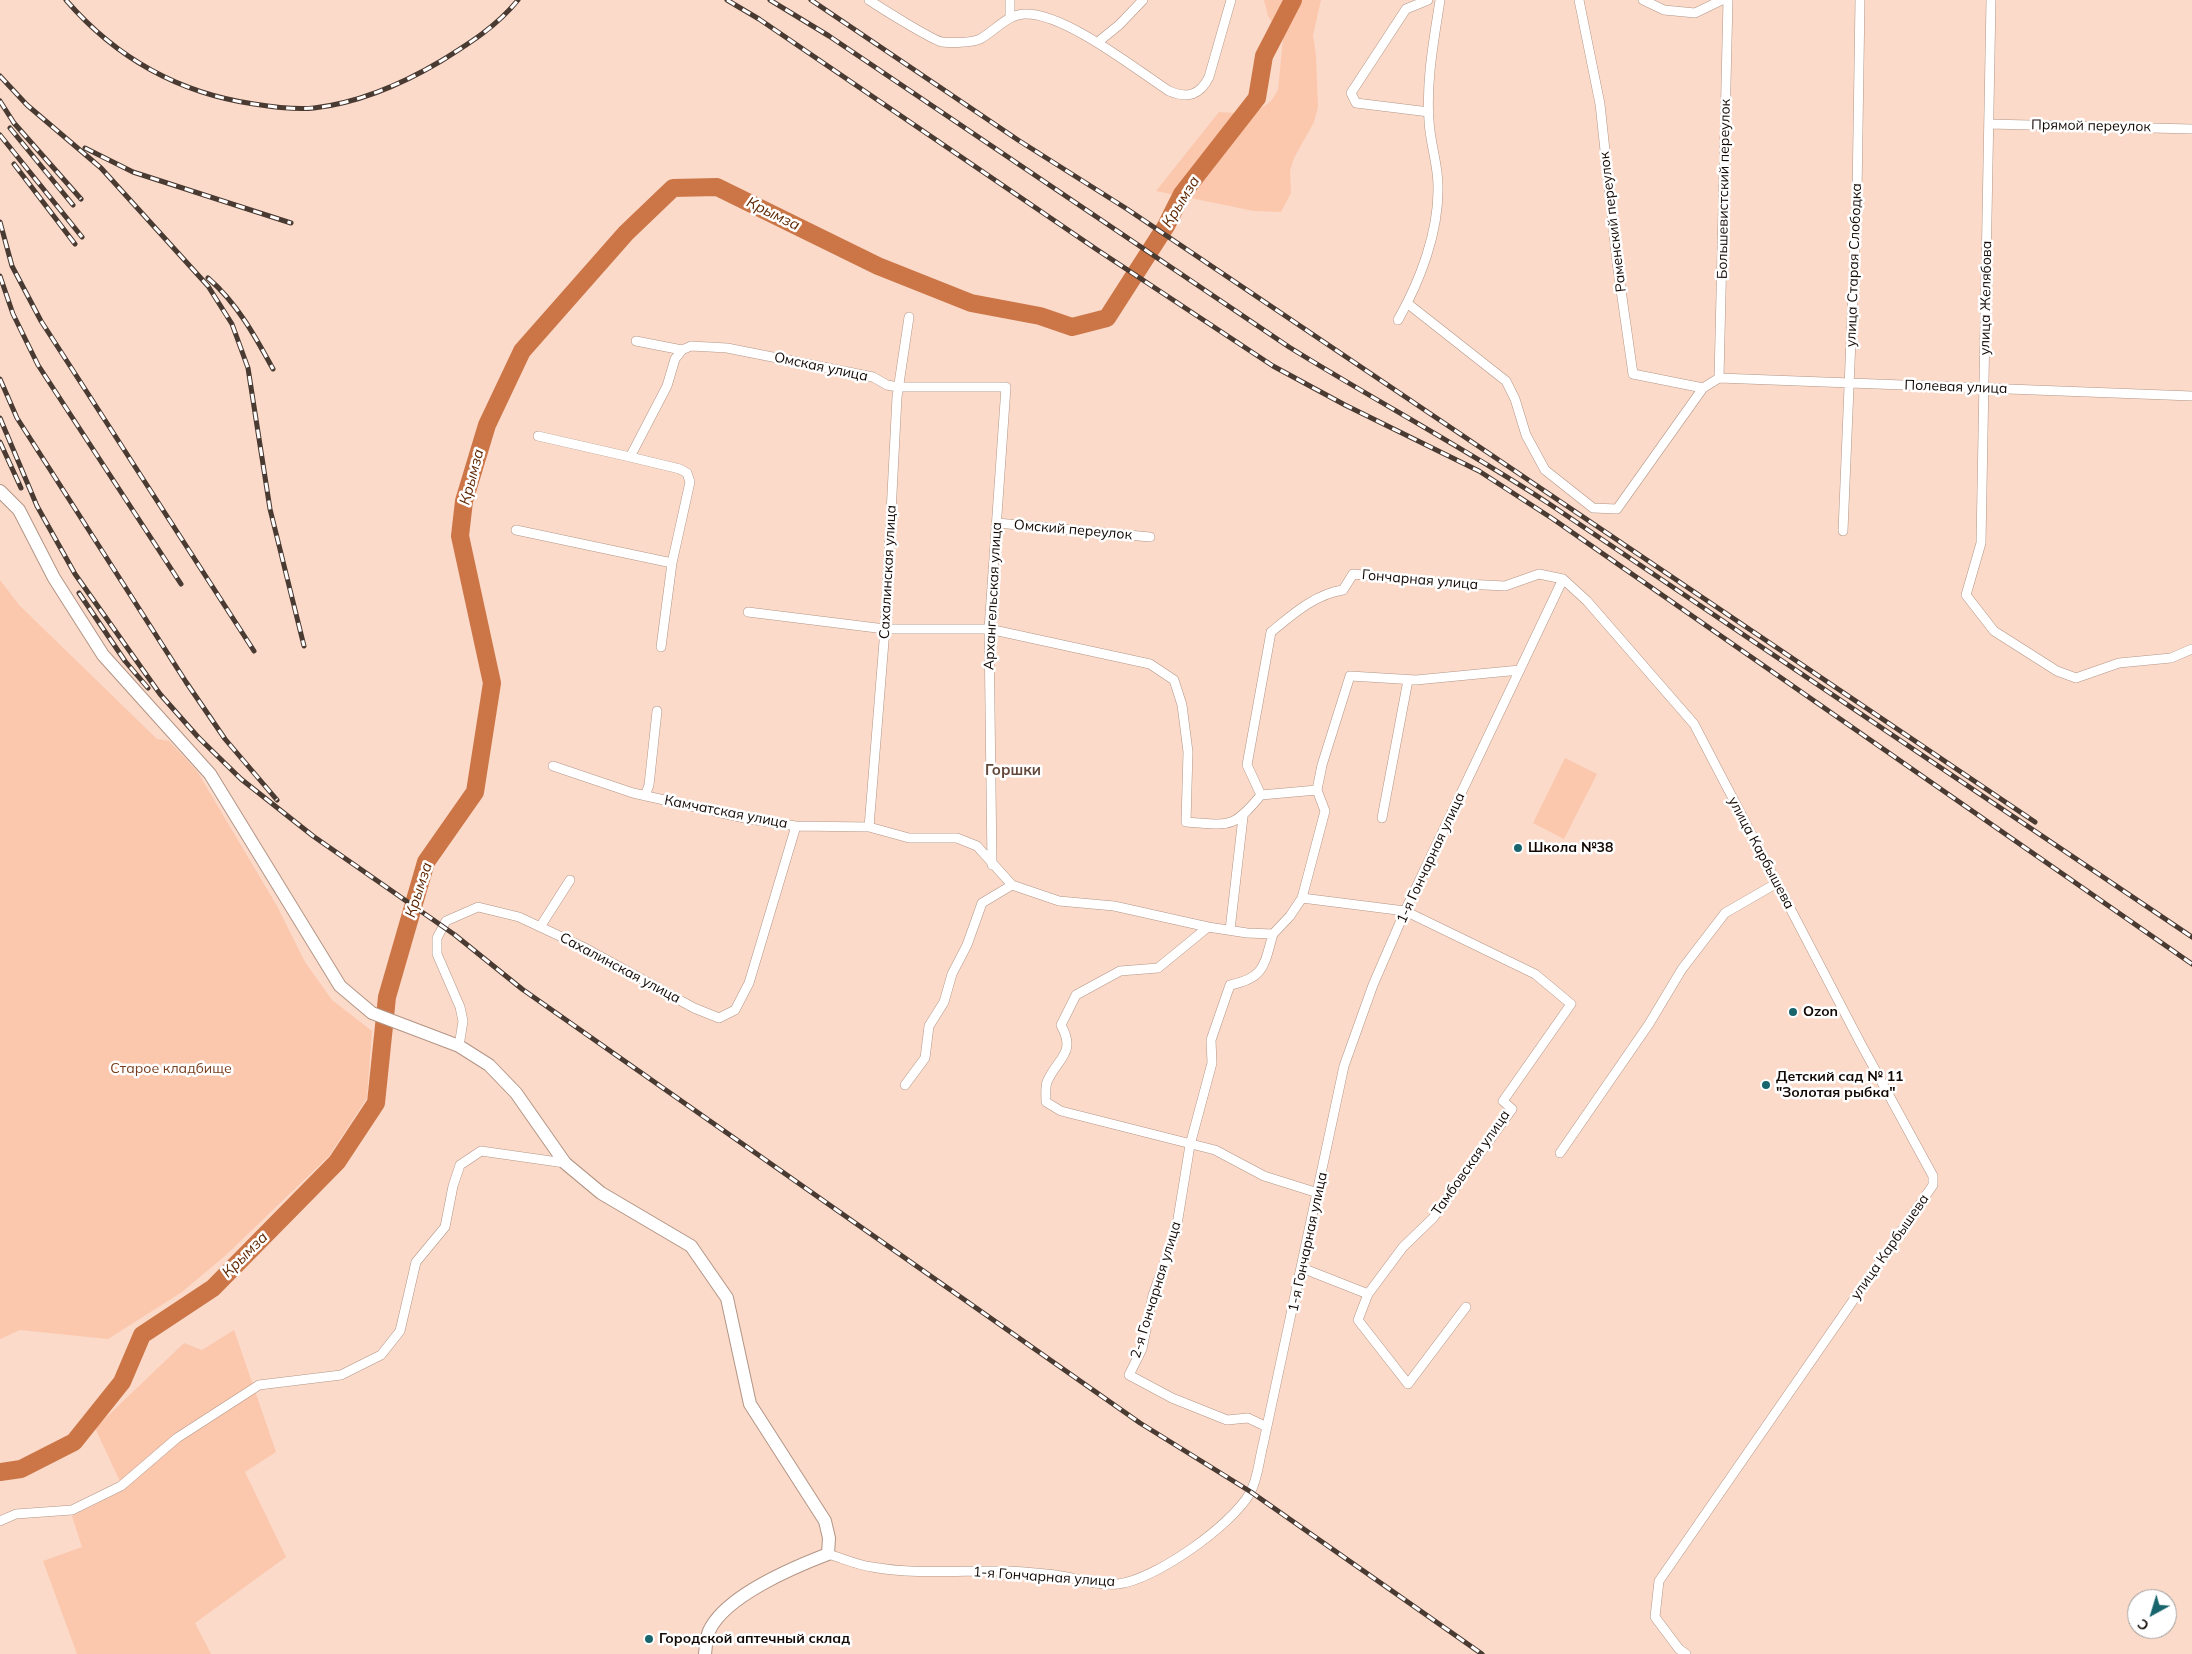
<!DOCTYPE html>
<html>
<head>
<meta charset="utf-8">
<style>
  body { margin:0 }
  #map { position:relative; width:2192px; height:1654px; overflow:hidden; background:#fbdaca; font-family:Mulish,sans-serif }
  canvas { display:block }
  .north { position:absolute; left:2127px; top:1589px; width:50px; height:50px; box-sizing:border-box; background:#fff; border:1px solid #a19d9b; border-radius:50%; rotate:219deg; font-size:14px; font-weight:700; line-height:20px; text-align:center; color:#130904 }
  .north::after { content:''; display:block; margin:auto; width:18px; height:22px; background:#18656d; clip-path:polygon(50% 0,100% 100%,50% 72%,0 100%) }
</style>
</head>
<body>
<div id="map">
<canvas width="2192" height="1654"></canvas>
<div class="north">С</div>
</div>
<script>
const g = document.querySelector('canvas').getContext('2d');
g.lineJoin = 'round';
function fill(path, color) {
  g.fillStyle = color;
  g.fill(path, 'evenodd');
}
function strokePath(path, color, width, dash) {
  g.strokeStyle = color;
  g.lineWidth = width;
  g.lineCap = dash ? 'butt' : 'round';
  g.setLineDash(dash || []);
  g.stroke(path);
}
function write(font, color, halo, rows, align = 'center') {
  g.font = font + ' Mulish,sans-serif';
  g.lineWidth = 5;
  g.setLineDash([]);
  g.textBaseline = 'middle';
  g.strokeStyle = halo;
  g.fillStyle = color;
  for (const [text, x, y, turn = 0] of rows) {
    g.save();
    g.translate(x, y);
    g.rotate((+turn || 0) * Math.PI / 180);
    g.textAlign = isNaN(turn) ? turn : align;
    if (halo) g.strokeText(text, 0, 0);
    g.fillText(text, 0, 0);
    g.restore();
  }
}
fill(new Path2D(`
  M1264,0h57l-8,35 3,21 2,51 -4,15 -20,36 -4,13 1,22 -10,19 -27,-1 -98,-20 63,-79 34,2 18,-13 7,-11 5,-51 -15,-23z
  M0,580l19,25 138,134 12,2 28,30 80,135 28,56 27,38 40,31 -5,67 -38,58 -103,99 -44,37 -74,47 -88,-9 -20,9z
  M1565,758l32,16 -33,65 -31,-16z
  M234,1330l42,122 -31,20 41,85 -91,66 16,31h-134l-34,-93 39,-14 -10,-31 52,-26 -29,-62 89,-85 18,7z`), '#fbc7ad');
strokePath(new Path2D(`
  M0,1472l21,-3 53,-27 48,-60 20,-47 71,-47 124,-126 39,-59 11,-106 39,-135 49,-70 17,-109 -32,-147 4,-35 23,-76 35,-74 104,-118 47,-45 44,-1 161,79 93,37 69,13 32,11 35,-9 59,-92 16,-32 75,-96 7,-42 29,-56`), '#cc7647', 18);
const street = new Path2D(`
  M869,0c12,8 63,40 73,42 10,1 29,1 38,-3 15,-8 27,-25 46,-25 40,0 108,54 143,77 19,8 31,4 40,-14l22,-77
  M1010,0v18
  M1428,0l-22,9 -55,84 5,10 73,9
  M1579,0l21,104 17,158 16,112 70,14
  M1643,0l21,10 31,3 27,-13
  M1991,0l-10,543 -15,52 28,36 63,40 19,7 43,-15 52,-5 21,-9
  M1098,42l21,-17 24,-25
  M1989,124l203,5
  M1407,303l99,78 9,18 11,36 19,35 48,38 24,1 86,-121 16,-10
  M1398,320c22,-39 41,-88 40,-134 0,-22 -8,-43 -9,-65 -3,-41 5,-81 11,-121
  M636,341l46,9 9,-4 36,2 146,29 14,8 11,2h108l-17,242 3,236
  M1719,378l473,18
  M1719,378l9,-378
  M538,436l92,21
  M997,523l153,14
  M516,530l156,33
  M1843,531l14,-336 3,-195
  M1563,579l24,22 107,123 167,320 72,132v9l-274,396 -4,36 24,32 7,5
  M748,612l137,17h104l161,35 24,16 8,25 6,47 -2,70c43,3 46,8 75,-27
  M661,647l11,-84 18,-81 -3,-9 -7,-4 -50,-12 37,-71 8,-27 7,-9
  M553,766l80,27 116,26 47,7 73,1 40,11h48l20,8 35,39 47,16 55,5 94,21 39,6 26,1 17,-18 12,-18 23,-87 -8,-21 5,-25 28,-89 66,4 104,-10
  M1261,795l-14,-30 24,-133c21,-17 44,-38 72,-42l10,-16 92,9 60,3 34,-12 24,5
  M1261,795l56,-5
  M645,796l4,-11 8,-74
  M1382,818l26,-138
  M869,827l16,-198 12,-232 12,-80
  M1302,898l103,13 130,63 36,30 -68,97 9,8 -79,109 -30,29 -35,47 -10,26 50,64 58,-77
  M540,927l30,-47
  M1208,927l-50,41 -38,3 -44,24 -15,30c16,29 -4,33 -14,57 -2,6 -1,14 -1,20l15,9 154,39 49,26 54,17
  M1230,930l13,-113
  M459,1046l4,-25 -3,-14 -23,-53v-16l9,-17 32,-14 41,10 64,30 111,61 25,10 16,-8 14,-27 47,-157
  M905,1085l20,-27 4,-32 15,-24 8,-28 15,-29 15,-42 30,-18
  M1560,1153l89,-129 33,-55 43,-56 52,-30
  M1302,1268l66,26
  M1267,1427l-19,-9 -21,2 -55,-22 -43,-23 13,-26 11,-54 23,-64 14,-86 22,-82 -1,-23 19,-55c35,-7 34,-20 43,-51
  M0,1521l16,-7 56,-4 49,-24 56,-48 82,-53 82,-10 40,-20 19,-24 16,-69 29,-35 8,-41 7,-21 21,-14 84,12
  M828,1554c14,4 29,11 44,13 44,8 91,3 136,4 18,1 36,2 53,5 19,3 38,10 57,8 37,-4 114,-59 132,-91 8,-14 9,-33 13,-48l81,-379 29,-81 32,-74 158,-332`);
const secondary = new Path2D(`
  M0,491l19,19 35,68 49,77 107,119 130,212 32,27 87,33 30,19 27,28 49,70 36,30 90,53 36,52 23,106 75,117 4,17 -1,16c-34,13 -103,42 -119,77 -3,7 -3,16 -4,23`);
strokePath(street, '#b39585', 10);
strokePath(secondary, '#b39585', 14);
strokePath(street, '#fff', 9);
strokePath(secondary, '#fff', 12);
const rail = new Path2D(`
  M66,0c50,58 113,93 188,104 19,3 41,6 60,4 44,-5 90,-25 127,-47 29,-18 56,-35 77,-61
  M727,0l32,19 337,230 177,117 72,39 134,66 74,48 639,445
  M770,0l59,36 460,311c87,54 177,102 262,158l641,432
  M811,0l207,140 109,69 908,613
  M0,76l27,29 74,63 107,118 24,38 16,44 22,141 34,137
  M0,101l14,22 67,76
  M10,128l63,77
  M0,135l82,102
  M85,148l48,24 158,51
  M14,164l61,80
  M0,222l12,44 29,55 213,330
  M0,276l13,38 25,51 143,219
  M208,278c29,25 47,58 65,91
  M0,379l17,39 169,264 39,57 52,61
  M0,418l37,88 38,68 85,120 38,43 43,42 72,57 142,99 67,54 618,434 111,69 231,162
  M0,442l21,46
  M79,593l46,68 23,27`);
strokePath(rail, '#493a32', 5);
strokePath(rail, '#fff', 3, [9]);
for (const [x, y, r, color] of [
  [1518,848,5,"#18656d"],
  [1793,1012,5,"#18656d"],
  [1766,1085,5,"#18656d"],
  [649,1639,5,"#18656d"]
]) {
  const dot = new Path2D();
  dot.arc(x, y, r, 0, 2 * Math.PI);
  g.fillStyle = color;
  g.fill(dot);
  strokePath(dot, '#fff', 2);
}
write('14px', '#130904', '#fff', [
  ["Прямой переулок",2091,126,1],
  ["Большевистский переулок",1724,189,-89],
  ["Раменский переулок",1613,222,-97],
  ["улица Старая Слободка",1854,265,-88],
  ["улица Желябова",1986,298,-89],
  ["Омская улица",821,367,12],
  ["Полевая улица",1956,387,2],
  ["Омский переулок",1073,530,5],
  ["Сахалинская улица",888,572,-87],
  ["Гончарная улица",1420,580,5],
  ["Архангельская улица",993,596,-87],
  ["Камчатская улица",726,812,11],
  ["улица Карбышева",1761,853,62],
  ["1-я Гончарная улица",1431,858,-65],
  ["Сахалинская улица",620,968,28],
  ["Тамбовская улица",1471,1163,-55],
  ["1-я Гончарная улица",1308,1242,-78],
  ["улица Карбышева",1890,1247,-55],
  ["2-я Гончарная улица",1156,1290,-73],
  ["1-я Гончарная улица",1044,1577,4]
]);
write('bold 14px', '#130904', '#fff', [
  ["Школа №38",1528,848],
  ["Ozon",1803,1012],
  ["Детский сад № 11",1776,1077],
  ["\"Золотая рыбка\"",1776,1093],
  ["Городской аптечный склад",659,1639]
], 'left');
write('14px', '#773d1c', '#fff', [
  ["Старое кладбище",171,1069]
]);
write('italic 15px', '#5f2702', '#fff', [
  ["Крымза",1181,202,-58],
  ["Крымза",773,214,26],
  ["Крымза",472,477,-75],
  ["Крымза",419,890,-72],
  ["Крымза",245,1255,-45]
]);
write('bold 15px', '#63483b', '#fff', [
  ["Горшки",1013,770]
]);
</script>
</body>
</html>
